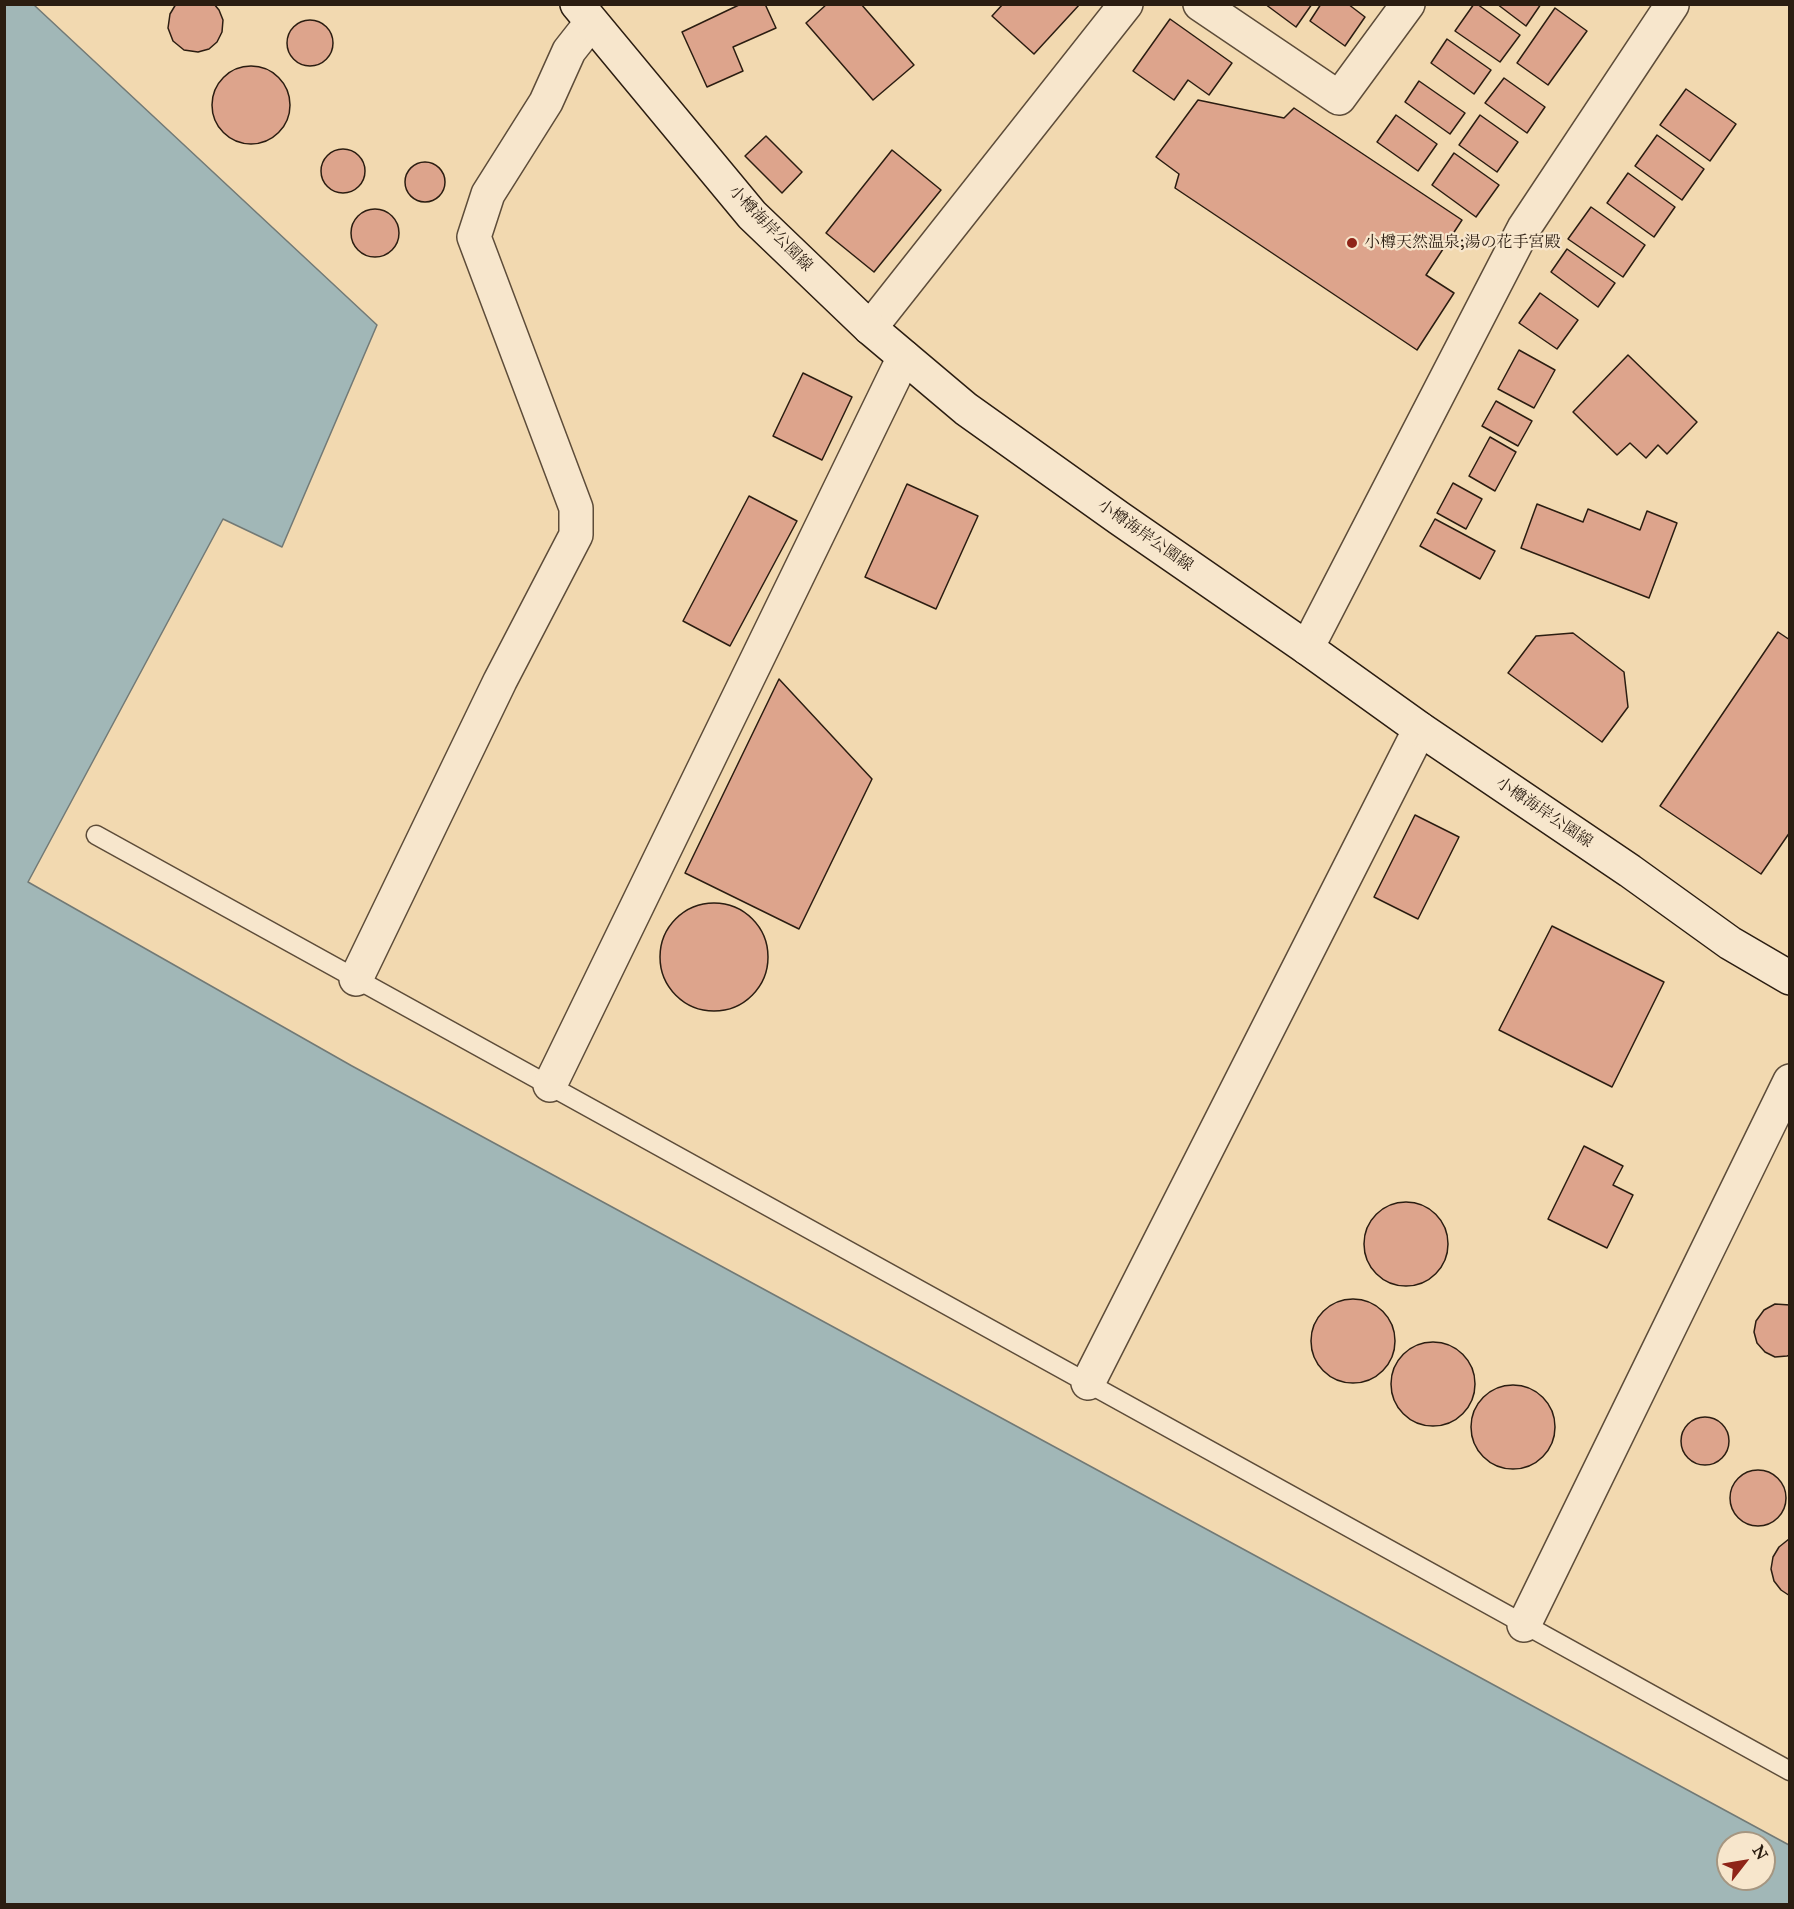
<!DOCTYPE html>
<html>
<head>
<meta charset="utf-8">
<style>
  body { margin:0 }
  #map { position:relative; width:1794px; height:1909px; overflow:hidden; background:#f2d9b0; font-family:"IM FELL Great Primer",serif }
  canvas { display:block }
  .frame { position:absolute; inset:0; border:6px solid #2b1d11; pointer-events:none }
  .north { position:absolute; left:1716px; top:1831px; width:60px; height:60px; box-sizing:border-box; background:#f7e6cc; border:2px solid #a59681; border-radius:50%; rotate:59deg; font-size:16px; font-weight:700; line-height:24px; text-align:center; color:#2b1d11 }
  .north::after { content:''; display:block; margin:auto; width:21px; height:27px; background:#8f2418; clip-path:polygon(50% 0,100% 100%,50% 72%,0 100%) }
</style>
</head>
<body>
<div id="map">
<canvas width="1794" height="1909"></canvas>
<div class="frame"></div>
<div class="north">N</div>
</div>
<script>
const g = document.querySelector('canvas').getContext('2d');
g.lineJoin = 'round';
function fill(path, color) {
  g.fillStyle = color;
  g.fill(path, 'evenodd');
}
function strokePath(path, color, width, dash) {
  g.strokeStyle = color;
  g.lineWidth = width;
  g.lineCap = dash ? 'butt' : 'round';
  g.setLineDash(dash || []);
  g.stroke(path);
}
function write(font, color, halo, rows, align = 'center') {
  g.font = font + ' "IM FELL Great Primer","Noto Serif JP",serif';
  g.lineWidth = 4.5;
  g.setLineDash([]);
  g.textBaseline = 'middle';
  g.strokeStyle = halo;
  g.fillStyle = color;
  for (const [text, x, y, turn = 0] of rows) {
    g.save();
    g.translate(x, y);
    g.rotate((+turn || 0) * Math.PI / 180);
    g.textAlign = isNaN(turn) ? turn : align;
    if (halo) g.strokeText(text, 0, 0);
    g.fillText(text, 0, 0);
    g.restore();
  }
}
const water = new Path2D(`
  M34,5l343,320 -95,222 -59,-28 -195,363 324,184 1437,779v59h-1784l-1,-1899zM1728,1843h36v36h-36z`);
fill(water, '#a1b7b7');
strokePath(water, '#727975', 1.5);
const building = new Path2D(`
  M176,4h38l5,6 4,10 -1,12 -5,10 -8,7 -11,3 -14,-2 -11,-9 -5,-13 2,-14z
  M741,4h24l11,24 -43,19 10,24 -36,16 -25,-55z
  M827,4h34l53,61 -41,35 -67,-77z
  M1003,4h77l-46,50 -42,-38z
  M1265,4h47l-16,23z
  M1321,4h27l17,13 -20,29 -35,-25z
  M1474,4h3l43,31 -20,27 -45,-31z
  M1497,4h44l-15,22z
  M1555,8l32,23 -39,54 -31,-22z
  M1170,19l62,44 -23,32 -21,-15 -14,20 -41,-29z
  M287 43a23 23 0 1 1 46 0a23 23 0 1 1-46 0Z
  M1447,39l44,31 -17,24 -43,-31z
  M212 105a39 39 0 1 1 78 0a39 39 0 1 1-78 0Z
  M1504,78l41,29 -18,26 -42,-30z
  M1419,81l46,32 -15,21 -45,-32z
  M1686,89l50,35 -26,37 -50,-36z
  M1198,100l86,18 10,-10 168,112 -36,55 28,18 -37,57 -242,-162 4,-14 -23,-17z
  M1396,115l41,29 -19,27 -41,-29z
  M1480,115l38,27 -21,30 -38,-27z
  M1657,135l47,34 -22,31 -47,-34z
  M766,136l36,36 -20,21 -37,-37z
  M321 171a22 22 0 1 1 44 0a22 22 0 1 1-44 0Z
  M892,150l49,40 -67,82 -48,-39z
  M1454,153l45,32 -23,32 -44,-32z
  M405 182a20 20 0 1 1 40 0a20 20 0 1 1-40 0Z
  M1628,173l47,34 -21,30 -47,-34z
  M1591,207l54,38 -22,32 -55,-38z
  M351 233a24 24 0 1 1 48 0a24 24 0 1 1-48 0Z
  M1567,249l48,34 -17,24 -47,-35z
  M1540,293l38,27 -21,29 -38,-26z
  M1519,350l36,20 -21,38 -36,-19z
  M1628,355l69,67 -30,32 -9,-9 -12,13 -16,-15 -13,12 -44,-43z
  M803,373l49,24 -30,63 -49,-24z
  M1496,401l36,20 -14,25 -36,-20z
  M1490,437l26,15 -21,39 -26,-15z
  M1453,483l29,16 -16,30 -29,-16z
  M907,484l71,32 -42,93 -71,-32z
  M749,496l48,25 -67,125 -47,-25z
  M1537,504l46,18 5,-13 52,21 7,-19 30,12 -28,75 -128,-50z
  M1435,519l60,32 -15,28 -60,-33z
  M1778,632l12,8v192l-29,42 -101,-68z
  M1573,633l51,39 4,35 -26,35 -94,-69 28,-37z
  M779,679l93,100 -73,150 -114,-56z
  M1415,815l44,22 -41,82 -44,-22z
  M660 957a54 54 0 1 1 108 0a54 54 0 1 1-108 0Z
  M1552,926l112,56 -52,105 -113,-57z
  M1584,1146l39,20 -10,19 20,10 -26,53 -59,-29z
  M1364 1244a42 42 0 1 1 84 0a42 42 0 1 1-84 0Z
  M1311 1341a42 42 0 1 1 84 0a42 42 0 1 1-84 0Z
  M1775,1304l15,1v50l-3,1 -12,1 -10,-5 -8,-9 -3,-11 2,-11 8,-11z
  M1391 1384a42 42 0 1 1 84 0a42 42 0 1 1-84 0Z
  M1471 1427a42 42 0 1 1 84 0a42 42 0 1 1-84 0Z
  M1681 1441a24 24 0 1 1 48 0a24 24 0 1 1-48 0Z
  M1730 1498a28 28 0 1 1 56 0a28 28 0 1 1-56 0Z
  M1789,1539h1v57l-9,-6 -7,-9 -3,-12 2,-12 6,-10z`);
fill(building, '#dda48c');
strokePath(building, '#2b1d11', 1.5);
const lane = new Path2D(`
  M96,835l1694,936`);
const street = new Path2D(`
  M1200,4l139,94 69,-94
  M870,328l256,-324
  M1307,648l217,-420 148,-223 -2,-1
  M356,979l144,-298 76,-146v-27l-102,-271 14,-43 58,-92 23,-51 22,-28
  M550,1085l354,-728
  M1088,1383l332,-654
  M1524,1625l266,-544`);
const secondary = new Path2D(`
  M577,4l175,211 118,113 96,81 153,109 188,130 113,81 210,142 100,72 60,35`);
strokePath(lane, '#5d4c39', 21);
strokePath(street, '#5d4c39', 36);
strokePath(secondary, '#2b1d11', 36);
strokePath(lane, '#f7e6cc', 18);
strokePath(street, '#f7e6cc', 33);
strokePath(secondary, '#f7e6cc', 33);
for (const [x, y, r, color] of [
  [1352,243,6,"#8f2418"]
]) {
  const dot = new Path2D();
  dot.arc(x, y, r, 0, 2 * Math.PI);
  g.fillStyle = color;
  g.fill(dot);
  strokePath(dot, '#f7e6cc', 2);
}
write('16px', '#2b1d11', '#f7e6cc', [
  ["小樽海岸公園線",770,229,46],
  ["小樽海岸公園線",1145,536,35],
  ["小樽海岸公園線",1544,813,34]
]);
write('16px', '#2b1d11', '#f7e6cc', [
  ["小樽天然温泉;湯の花手宮殿",1364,243]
], 'left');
</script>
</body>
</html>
